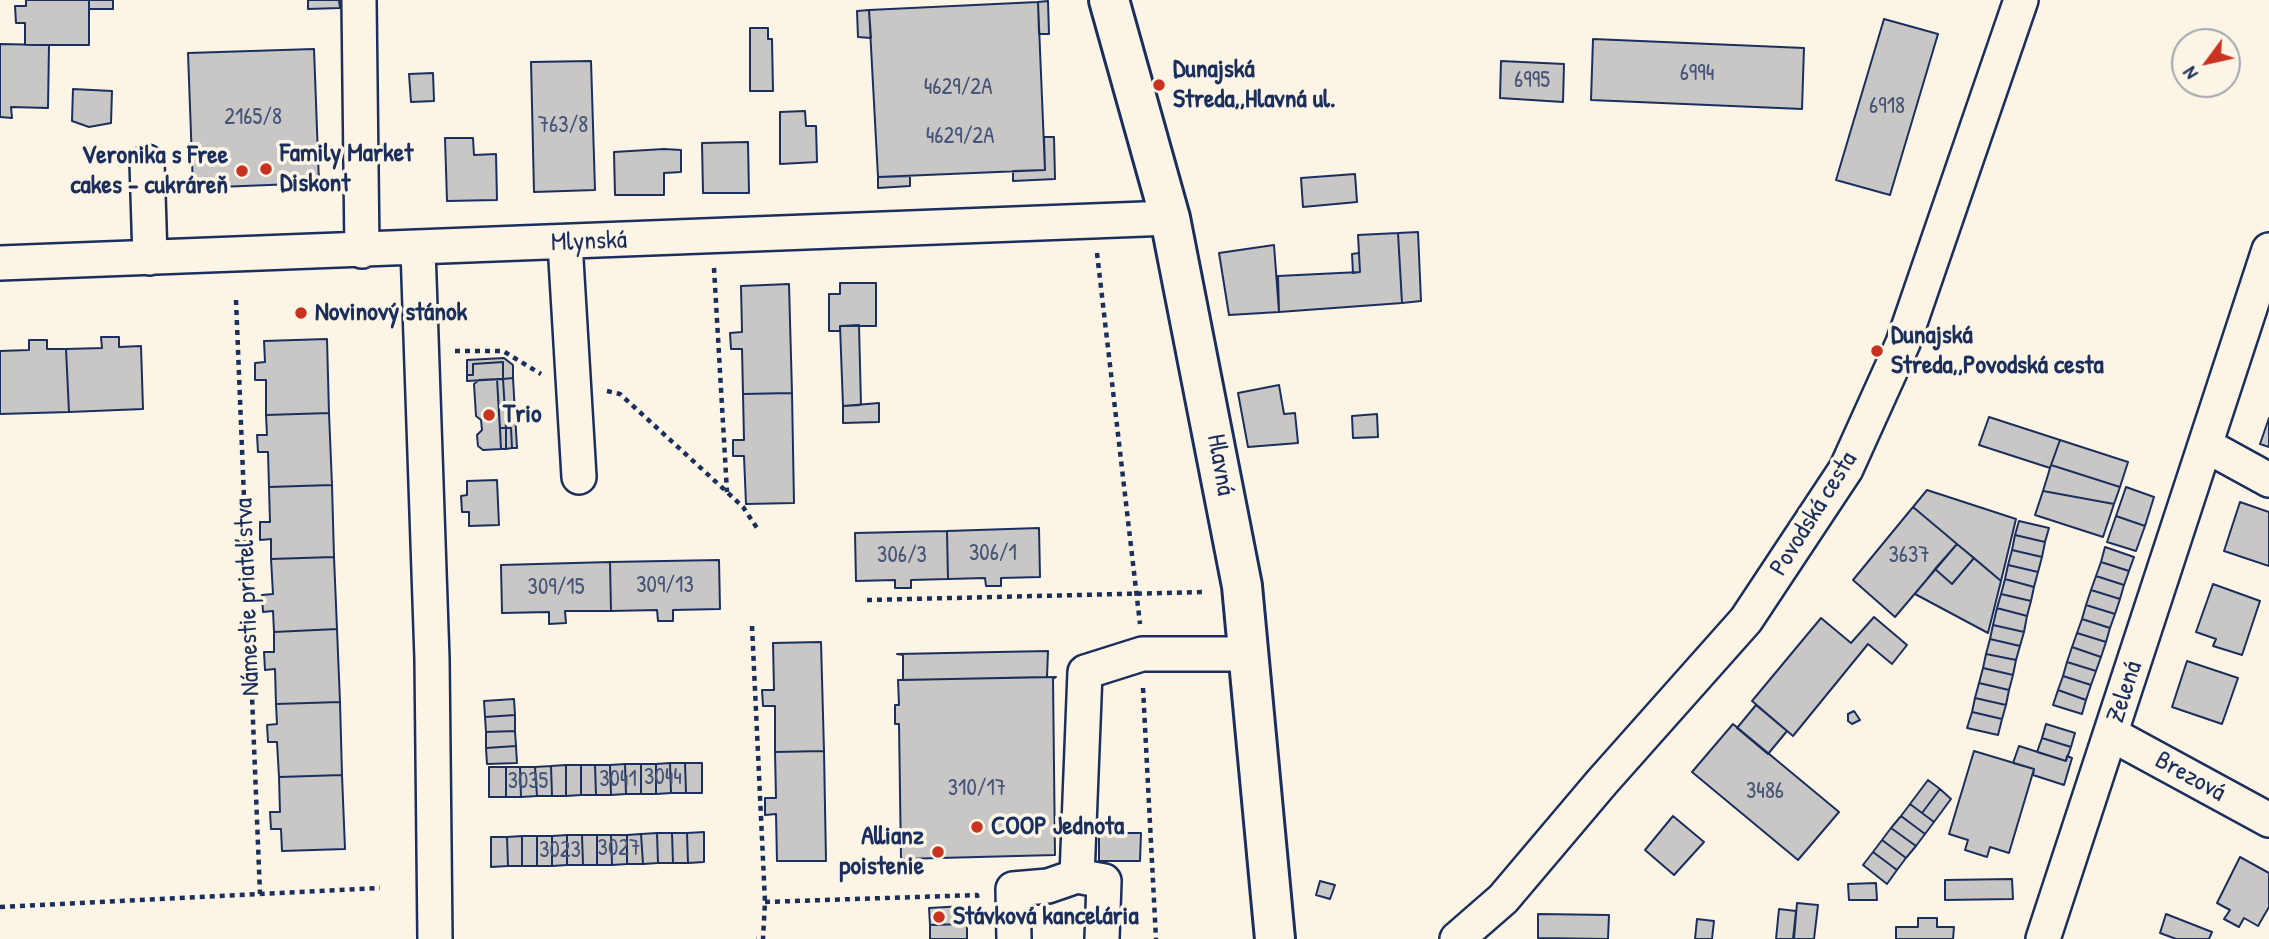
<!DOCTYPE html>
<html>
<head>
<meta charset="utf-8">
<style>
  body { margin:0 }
  #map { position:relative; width:2269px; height:939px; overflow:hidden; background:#fcf5e5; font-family:"Patrick Hand",sans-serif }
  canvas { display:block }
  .north { position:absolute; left:2171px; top:28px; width:70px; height:70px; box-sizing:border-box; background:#fcf5e5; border:2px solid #a2a6af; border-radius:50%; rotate:237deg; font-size:19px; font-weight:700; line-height:28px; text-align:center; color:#1b2f5e }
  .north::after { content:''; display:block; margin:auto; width:24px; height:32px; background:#c8321e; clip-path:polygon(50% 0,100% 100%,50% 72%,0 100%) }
</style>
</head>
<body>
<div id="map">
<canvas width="2269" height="939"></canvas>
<div class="north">N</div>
</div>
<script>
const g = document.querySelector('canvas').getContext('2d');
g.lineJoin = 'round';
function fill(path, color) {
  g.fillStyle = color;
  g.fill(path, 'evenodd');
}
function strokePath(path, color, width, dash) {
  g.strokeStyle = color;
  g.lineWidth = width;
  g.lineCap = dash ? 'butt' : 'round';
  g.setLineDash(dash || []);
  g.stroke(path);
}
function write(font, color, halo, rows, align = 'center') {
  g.font = font + ' "Patrick Hand",sans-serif';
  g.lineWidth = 7;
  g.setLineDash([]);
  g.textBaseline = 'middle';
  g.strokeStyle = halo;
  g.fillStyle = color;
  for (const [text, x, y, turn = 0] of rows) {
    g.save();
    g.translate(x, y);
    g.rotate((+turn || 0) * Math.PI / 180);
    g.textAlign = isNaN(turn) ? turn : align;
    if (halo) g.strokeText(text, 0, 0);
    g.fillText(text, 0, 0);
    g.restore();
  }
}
const building = new Path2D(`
  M26,0h63v45h-64v-22h-9l-1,-17h11z
  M89,0h24v9h-24z
  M308,0h31l1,8 -32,1z
  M1048,1l1,33h-10l-1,-32z
  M1038,2l7,168 -167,7 -9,-167z
  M869,10l2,28 -13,-1 -1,-26z
  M1884,19l54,15 -48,161 -54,-15z
  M750,28h18v11h4l1,52h-23z
  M1593,39l211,9 -2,61 -211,-9z
  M0,44l49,1 -1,63 -37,-1 1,11 -12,-1z
  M314,49l5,134 -126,5 -5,-135z
  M591,61l4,129 -61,2 -3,-130z
  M1501,61l63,3 -1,38 -63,-4z
  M433,73l1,28 -23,1 -2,-28z
  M73,89l39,2 -1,32 -22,4 -17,-6z
  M805,111l1,15h10l1,36 -37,2v-52z
  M1044,137h10l1,42 -42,2v-10l32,-1z
  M445,138h28l1,17 22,-1 1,46 -50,1z
  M748,142l1,51h-46l-1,-50z
  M664,149l17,1v22l-17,1v22h-49l-1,-43z
  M1355,174l2,28 -54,5 -2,-29z
  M910,176v10l-32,2v-11z
  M1418,232l3,69 -19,2 -4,-70z
  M1398,233l4,70 -123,9 -1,-36 82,-4 -2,-37z
  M1274,245l5,67 -50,3 -10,-62z
  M1359,253l1,19 -7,1 -1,-19z
  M840,283h36v43h-36v5h-11v-37h11z
  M789,284l3,109 -49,1 -1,-45h-11l-1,-16 12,-1 -1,-46z
  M859,325l2,80 -18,1 -3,-80z
  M101,337h18v10l22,-1 2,63 -74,3 -3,-63 36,-1z
  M327,339l2,74 -63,2v-35h-11v-17l10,-1 -1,-21z
  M29,340h18v9h19l3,63 -69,2v-63l29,-1z
  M504,358l9,7v13l-10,1v-17l-30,2v11h-6v-15z
  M503,362v17l-36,2v-6h6v-11z
  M513,378l4,70h-5l-1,-20h-5l-3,-49z
  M497,379l4,70 -18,1 -5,-4 -1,-11 5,-5 -1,-10 -5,-4 -2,-32 5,-4z
  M497,379h6l3,49h-6z
  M1279,385l5,29 11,-1 3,30 -50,4 -10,-54z
  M792,393l2,110 -48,1 -2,-48h-11v-16h11l-1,-46z
  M879,403v19l-36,1v-17z
  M329,413l3,72 -63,2 -1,-35h-10l-1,-17h10l-1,-20z
  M1377,414l1,23 -25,1 -1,-22z
  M1989,417l71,23 -10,28 -71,-23z
  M2269,418v29l-9,-3z
  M500,428h6v21h-5z
  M506,428h5l1,20 -6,1z
  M2060,440l68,22 -8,25 -69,-22z
  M2051,465l69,22 -6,17 -71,-13z
  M497,480l2,45 -30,1v-14h-7l-1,-16 6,-1v-14z
  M332,485l2,72 -63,2v-20l-11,1v-18h10l-1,-35z
  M2126,487l28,10 -9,29 -29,-10z
  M1927,490l89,29 -15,62 -88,-74z
  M2043,491l71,13 -11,33 -68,-22z
  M2240,502l29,10v54l-45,-15z
  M1913,507l44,37 -62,73 -42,-37z
  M2116,516l29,10 -9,25 -29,-9z
  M2019,521l30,7 -4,14 -30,-7z
  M1039,528l1,49 -39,1v8h-15l-1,-8 -37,1 -1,-48z
  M947,531l1,48 -37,1v8h-16v-8l-39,1 -1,-48z
  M2015,535l30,7 -3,15 -30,-7z
  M1957,544l17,14 -22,26 -17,-15z
  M2105,547l29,10 -5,14 -28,-9z
  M2012,550l30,7 -4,15 -30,-7z
  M334,557l3,72 -63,3 -1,-21 -10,1 -1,-17 11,-1 -2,-35z
  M1974,558l27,23 -13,52 -73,-39 20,-25 17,15z
  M719,560l1,49 -47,1v11h-15l-1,-11 -46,1 -1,-49z
  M610,562l1,49h-46l1,12 -17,1v-12l-47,1 -1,-48z
  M2101,562l28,9 -5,14 -28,-9z
  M2008,565l30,7 -4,15 -29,-8z
  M2096,576l28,9 -4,14 -29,-9z
  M2005,579l29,8 -3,14 -30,-7z
  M2213,584l47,17 -18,54 -29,-9 3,-7 -20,-7z
  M2091,590l29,9 -5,15 -29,-9z
  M2001,594l30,7 -4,15 -30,-8z
  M2086,605l29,9 -5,14 -28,-9z
  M1997,608l30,8 -3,16 -31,-7z
  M1874,617l33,28 -15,19 -24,-20 -75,92 -41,-35 69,-83 30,25z
  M2082,619l28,9 -4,14 -29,-9z
  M1993,625l31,7 -4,14 -30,-7z
  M337,629l3,73 -64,2 -1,-35 -10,1 -1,-18h10v-20z
  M2077,633l29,9 -5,15 -29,-10z
  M1990,639l30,7 -4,14 -30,-6z
  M821,642l3,109 -49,1v-46h-12l-1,-16h12l-1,-47z
  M2072,647l29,10 -5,14 -29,-9z
  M1048,651l-1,26 -144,3v-25l-6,-1z
  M1986,654l30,6 -3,15 -30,-7z
  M2187,661l51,17 -16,46 -50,-17z
  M2067,662l29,9 -5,14 -28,-9z
  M1983,668l30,7 -4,15 -30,-7z
  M2063,676l28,9 -5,15 -28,-10z
  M1056,677l-3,2 2,176 -154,4 -2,-135h-4v-19h4l-1,-25z
  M1979,683l30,7 -3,15 -31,-7z
  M2058,690l28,10 -4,14 -29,-9z
  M1975,698l31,7 -4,14 -30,-7z
  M514,699l1,16 -30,2 -1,-16z
  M340,702l2,73 -63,2 -2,-35h-9l-1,-17 10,-1 -1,-20z
  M1756,705l31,26 -19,23 -31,-26z
  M1854,711l6,9 -8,4 -4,-3v-7z
  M1972,712l30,7 -4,16 -31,-7z
  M515,715v16l-29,1 -1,-15z
  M1733,724l106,88 -41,48 -106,-88z
  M2046,724l29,9 -4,14 -29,-9z
  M515,731l1,15 -30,2v-16z
  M2042,738l29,9 -5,14 -29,-9z
  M516,746l1,17 -30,1 -1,-16z
  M2019,746l47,15 1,-5 5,2 -8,27 -31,-10 1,-6 -21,-6z
  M824,751l2,110h-49l-1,-47 -11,1v-17h11l-1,-46z
  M1974,751l60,18 -25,84 -19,-6 -3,10 -22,-7 3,-10 -19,-6z
  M670,763l1,30 -15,1v-30z
  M670,763h15l1,30h-15z
  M685,763h17v30h-16z
  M625,764h16v30h-15z
  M625,764l1,30 -15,1 -1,-30z
  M641,764h15v30h-15z
  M566,765v31h-14l-1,-30z
  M566,765h15v30l-15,1z
  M581,765h14l1,30h-15z
  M595,765h15l1,30h-15z
  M551,766l1,30h-15l-2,-29z
  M489,767h17v30h-17z
  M506,767h14l1,30h-15z
  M520,767h15l2,29 -16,1z
  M342,775l3,74 -63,2 -1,-22h-10l-1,-17h10l-1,-35z
  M1928,780l12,9 -18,24 -12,-9z
  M1940,789l11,10 -17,23 -12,-9z
  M1910,804l24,18 -9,12 -24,-18z
  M1673,816l31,26 -30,33 -29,-25z
  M1901,816l24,18 -9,12 -25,-18z
  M1891,828l25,18 -10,12 -24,-18z
  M704,832v30l-16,1 -1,-30z
  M657,833l1,30 -15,1 -2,-30z
  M657,833h15l1,30h-15z
  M672,833h15l1,30h-15z
  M1099,833h42l-1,28h-41z
  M641,834l2,30h-16v-29z
  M567,835v30l-15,1v-30z
  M567,835h15l1,30h-16z
  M582,835h15v30h-14z
  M597,835h14l1,30h-15z
  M611,835h16v29l-15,1z
  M522,836v30h-14l-1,-29z
  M522,836h15v30h-15z
  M537,836h15v30h-15z
  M491,837h16l1,29 -17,1z
  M1882,840l24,18 -9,12 -24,-18z
  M1873,852l24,18 -10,14 -24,-19z
  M2240,857l29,16v34l-11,19 -14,-8 -5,9 -15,-8 6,-9 -13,-7z
  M2012,879l1,20 -68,1v-20z
  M1320,881l15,4 -5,14 -14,-4z
  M1876,883l1,17h-28l-1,-16z
  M1797,903l21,2 -4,34h-20z
  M965,906l2,18 -37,1 -1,-17z
  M1779,909l17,2 -3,28h-17z
  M1538,914l71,1 -1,24 -70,-1z
  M2166,914l46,18 -3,7h-33l-16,-6z
  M1918,918h19v9h17l-1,12h-57v-12h22z
  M1697,919l17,2 -2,18h-17z
  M967,924v15h-37v-14z`);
fill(building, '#c8c7c6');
strokePath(building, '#1b2f5e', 2);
const minor = new Path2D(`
  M359,0l3,251
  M147,162l3,96
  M565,243l14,234
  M418,249l14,410 3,280
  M0,263l1170,-45
  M2207,446l62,34
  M2111,734l158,86
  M1014,939l-1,-50 35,-3 29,-10
  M1102,939l2,-58 -27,-5 8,-204 57,-18h107
  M1457,939l46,-40 99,-117 144,-162 100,-151 57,-126 118,-343
  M2043,939l226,-689`);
const major = new Path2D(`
  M1109,0l61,218 72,368 33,353`);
strokePath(minor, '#1b2f5e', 38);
strokePath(major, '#1b2f5e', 44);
strokePath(new Path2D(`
  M1097,253l43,371
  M714,268l13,224
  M236,300l24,594
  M455,351h48l38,23
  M607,391l13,3 107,98 16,15 16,24
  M867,600l339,-8
  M752,626l13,276 -2,37h-7
  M1143,688l13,251
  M765,902l212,-7 1,5
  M0,907l380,-19`), '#1b2f5e', 4.5, [5, 5]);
strokePath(minor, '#fcf5e5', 33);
strokePath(major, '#fcf5e5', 38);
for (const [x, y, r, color] of [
  [1159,85,7,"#c8321e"],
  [266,169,7,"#c8321e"],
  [242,171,7,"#c8321e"],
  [301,313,7,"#c8321e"],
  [1877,351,7,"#c8321e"],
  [489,415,7,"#c8321e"],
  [977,827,7,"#c8321e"],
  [938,852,7,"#c8321e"],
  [939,917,7,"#c8321e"]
]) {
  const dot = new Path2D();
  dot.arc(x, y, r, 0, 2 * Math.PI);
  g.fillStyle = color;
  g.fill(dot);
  strokePath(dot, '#fcf5e5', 2.5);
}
write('23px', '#465578', null, [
  ["6994",1697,74],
  ["6995",1532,81],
  ["4629/2A",958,88],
  ["6918",1887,107],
  ["2165/8",253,118],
  ["763/8",563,126],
  ["4629/2A",960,137],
  ["306/1",993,554],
  ["306/3",902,556],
  ["3637",1909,556],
  ["309/13",665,586],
  ["309/15",556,588],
  ["3044",663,778],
  ["3041",618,780],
  ["3035",528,782],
  ["310/17",977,789],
  ["3486",1765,792],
  ["3027",619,849],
  ["3023",560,851]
]);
write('bold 26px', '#1b2f5e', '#fcf5e5', [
  ["Dunajská",1173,70],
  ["Streda,,Hlavná ul.",1173,100],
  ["Family Market",280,154],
  ["Diskont",280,184],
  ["Veronika s Free",228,156,"right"],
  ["cakes - cukráreň",228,186,"right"],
  ["Novinový stánok",315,313],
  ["Dunajská",1891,336],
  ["Streda,,Povodská cesta",1891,366],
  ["Trio",503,415],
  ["COOP Jednota",991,827],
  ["Allianz",924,837,"right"],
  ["poistenie",924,867,"right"],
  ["Stávková kancelária",953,917]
], 'left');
write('26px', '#1b2f5e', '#fcf5e5', [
  ["Mlynská",589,242,-2],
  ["Hlavná",1220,465,80],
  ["Povodská cesta",1814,514,-58],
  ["Námestie priateľstva",248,597,-92],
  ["Zelená",2125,692,-72],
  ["Brezová",2190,777,29]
]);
</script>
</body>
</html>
